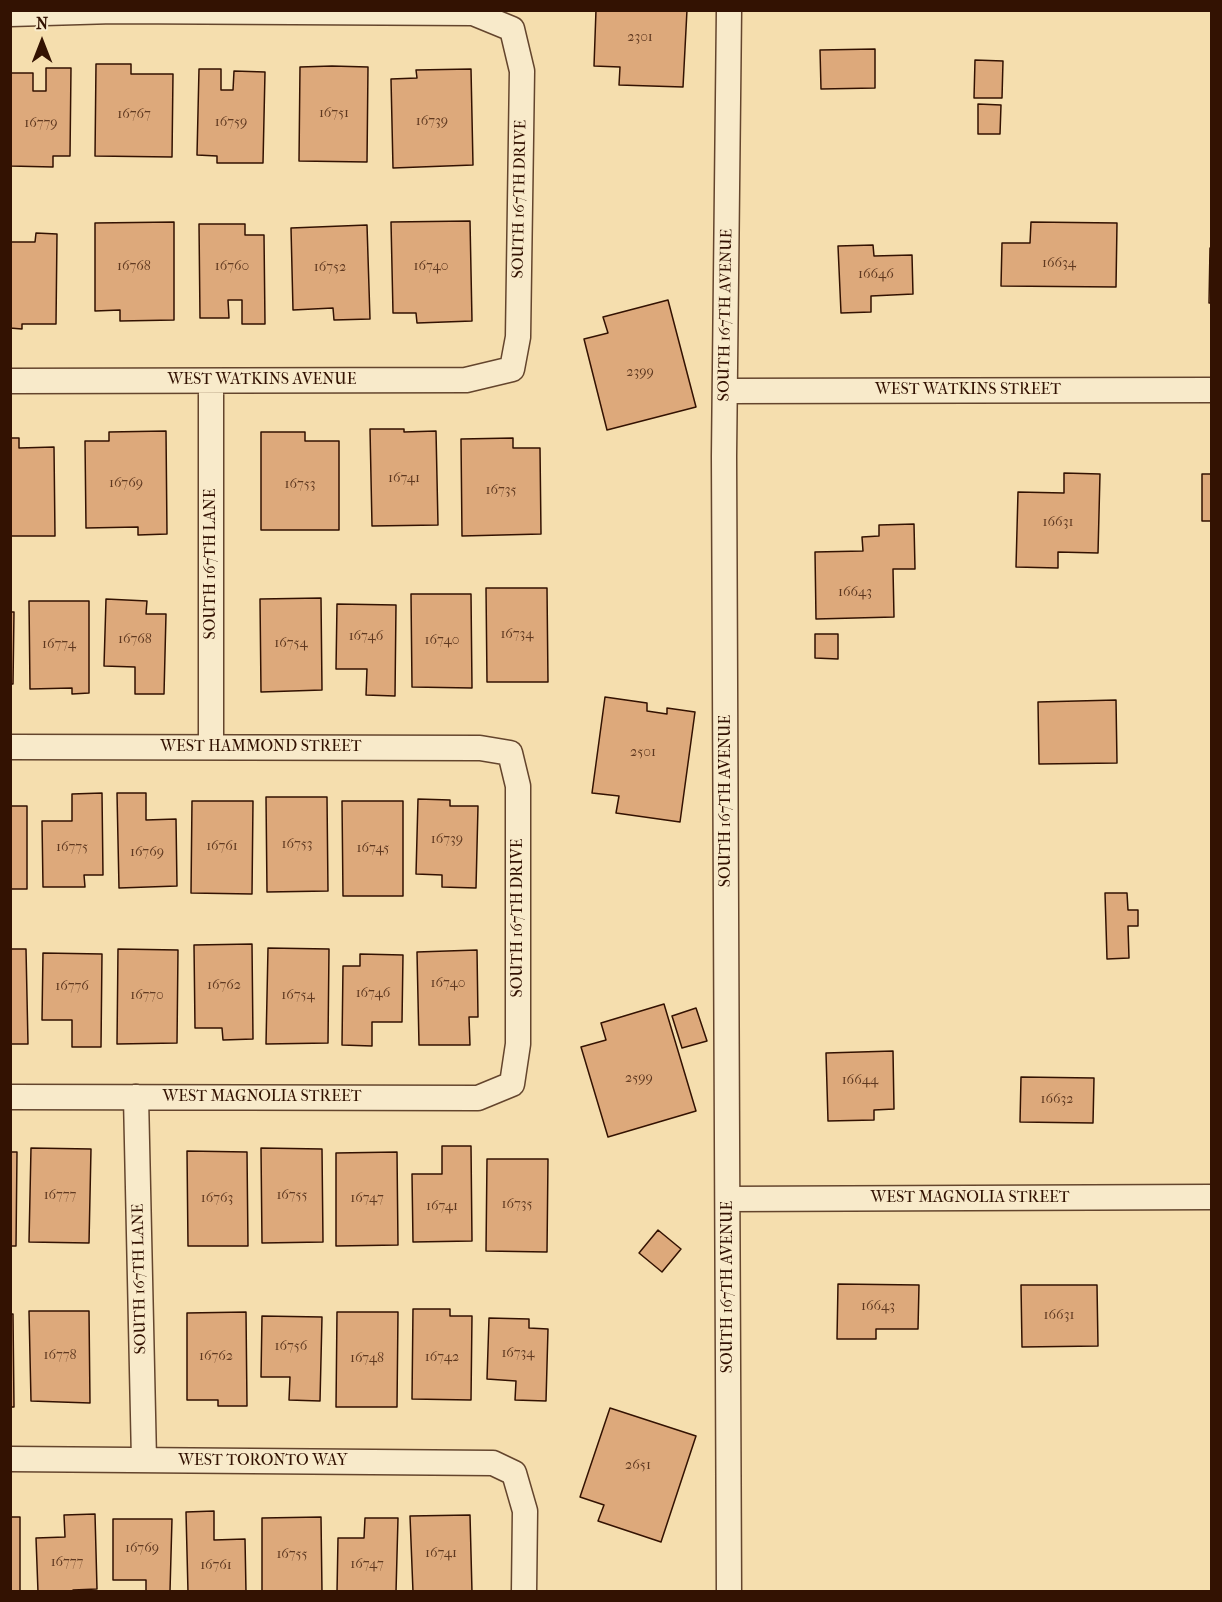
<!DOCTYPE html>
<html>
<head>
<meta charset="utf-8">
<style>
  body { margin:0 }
  #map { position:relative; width:1222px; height:1602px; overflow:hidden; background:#f5deae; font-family:"IM FELL French Canon",serif }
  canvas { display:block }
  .frame { position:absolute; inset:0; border:12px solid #331202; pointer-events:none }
  .north { position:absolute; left:12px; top:12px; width:60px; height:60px; -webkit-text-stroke:4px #f8eaca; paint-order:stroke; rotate:0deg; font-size:16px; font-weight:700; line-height:24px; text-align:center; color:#331202 }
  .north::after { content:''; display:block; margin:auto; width:21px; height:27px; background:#331202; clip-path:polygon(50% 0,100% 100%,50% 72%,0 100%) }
</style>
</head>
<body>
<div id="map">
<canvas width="1222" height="1602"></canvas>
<div class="frame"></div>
<div class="north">N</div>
</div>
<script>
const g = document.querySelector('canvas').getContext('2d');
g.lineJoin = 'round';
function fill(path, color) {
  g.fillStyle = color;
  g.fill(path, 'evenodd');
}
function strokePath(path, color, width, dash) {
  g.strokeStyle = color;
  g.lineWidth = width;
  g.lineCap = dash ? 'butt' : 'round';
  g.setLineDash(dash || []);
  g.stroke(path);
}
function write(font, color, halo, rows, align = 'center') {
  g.font = font + ' "IM FELL French Canon",serif';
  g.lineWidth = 6;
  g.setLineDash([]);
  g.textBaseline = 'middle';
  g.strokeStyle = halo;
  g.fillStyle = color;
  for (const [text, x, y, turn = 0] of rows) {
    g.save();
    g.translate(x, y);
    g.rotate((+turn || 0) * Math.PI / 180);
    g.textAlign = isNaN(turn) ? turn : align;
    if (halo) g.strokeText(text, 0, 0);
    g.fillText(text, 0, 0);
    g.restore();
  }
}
const building = new Path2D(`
  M596,10h91l-4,77 -64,-2 1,-18 -26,-1z
  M875,49v39l-54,1 -1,-39z
  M975,60l28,1 -1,37h-28z
  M96,64h35v10h42l-1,83 -77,-1z
  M332,66l36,1 -1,95 -68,-1 1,-94z
  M46,68h25l-1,88h-17v11l-43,-1v-93h23v18h13z
  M199,69h22v21h12l1,-19 31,1 -2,91h-46v-7l-20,-1z
  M471,69l2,96 -80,3 -2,-89 26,-1 -1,-8z
  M978,104l23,1 -1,29h-22z
  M470,221l2,100 -55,2 -1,-10h-23l-2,-91z
  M174,222v98l-54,1v-11l-25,1v-88z
  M1031,222l86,1 -1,64 -115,-1 1,-43h28z
  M199,224h46v11h19l1,89h-23v-24h-14l1,18h-29z
  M367,225l3,94 -36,1 -1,-12 -40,2 -2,-82z
  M36,233l21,1 -1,90h-34v5l-12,-1v-86h25z
  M873,245l1,11 38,-1 1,39 -42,2v16l-30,1 -3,-67z
  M1210,248h2v55h-3z
  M668,300l28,107 -89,23 -23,-91 24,-6 -5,-16z
  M370,429h34v3l32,-1 2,94 -66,1z
  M166,431l1,103 -29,1v-8l-52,1 -1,-87h24v-9z
  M261,432h44v9h34v89h-78z
  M10,438h9v10l35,-1 1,89h-45z
  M513,438v10h27l1,86 -79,2 -1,-97z
  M1064,473l36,1 -2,79 -40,-1v16l-42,-1 2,-75 46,1z
  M1202,474h10v47h-10z
  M914,524l1,45h-22l1,48 -78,2 -1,-67 48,-1 -1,-14 17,-1v-11z
  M486,588h61l1,94h-61z
  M411,594h60l1,94 -60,-1z
  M321,598l1,92 -61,2 -1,-93z
  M106,599l41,2 -1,13h20l-2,80h-29v-27l-31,-1z
  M29,601h60v92l-17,1v-6l-42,1z
  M337,604l59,1 -1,91 -29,-1 1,-26h-31z
  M10,612h4l-1,72h-3z
  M815,634h23v25l-23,-1z
  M605,697l42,6v8l20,3v-6l28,4 -15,110 -64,-9 3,-17 -27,-3z
  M1116,700l1,63 -78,1 -1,-62z
  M102,793l1,82h-19l1,12h-42l-1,-66h30v-27z
  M117,793h29v27l30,-1 1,67 -58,2z
  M266,797h61l1,94 -61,1z
  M418,799l32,1v6h28l-2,82 -34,-1v-12l-26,-1z
  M192,801h61l-1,93 -61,-1z
  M342,801h61v95h-60z
  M10,806h17v83h-17z
  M1105,893h22l1,17h10v16h-10l1,32 -22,1z
  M252,944l1,95 -30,1 -1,-12h-27l-1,-83z
  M268,948l61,1 -1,94 -62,1z
  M10,949h16l2,95h-18z
  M118,949l60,1 -1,93 -60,1z
  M477,950l1,67h-9l1,28h-51l-2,-93z
  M43,953l59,1 -1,93h-29v-27h-30z
  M360,954l43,1 -1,67h-30v24l-30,-1 1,-79h17z
  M664,1004l32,107 -88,26 -27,-90 25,-7 -5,-17z
  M696,1008l11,33 -25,7 -10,-32z
  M893,1051l1,58 -20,1v10l-46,1 -2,-68z
  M1021,1077l73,1 -1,45 -73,-1z
  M442,1146h29l1,95 -59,1 -1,-68h30z
  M31,1148l60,1 -2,94 -60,-1z
  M261,1148l61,1 1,93 -61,1z
  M187,1151l60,1 1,94h-60z
  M10,1152h7l-1,94h-6z
  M397,1152l1,93 -62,1v-93z
  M487,1159h61l-1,93 -61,-1z
  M658,1230l23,19 -19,23 -23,-19z
  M838,1284l81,1 -1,44h-42v10h-39z
  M1021,1285h76l1,61 -76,1z
  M413,1309h37v7h22l-1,84 -59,-1z
  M29,1311h60l1,92 -59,-2z
  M246,1312l1,94h-29v-6h-31v-87z
  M337,1312h61l-1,95h-61z
  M10,1314h3l1,93h-4z
  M262,1316l60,1 -2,84 -31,-1 1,-23h-29z
  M489,1318l40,1v9l19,1 -2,72 -31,-1 1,-19 -29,-2z
  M610,1408l86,28 -35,106 -63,-21 6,-16 -24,-8z
  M214,1511v29l31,-1 1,53h-58l-2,-80z
  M95,1514l2,75 -24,1v2h-35l-2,-54 29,-1 -1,-22z
  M470,1515l2,77h-59l-3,-76z
  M10,1517h10v75h-10z
  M321,1517l1,75h-60v-74z
  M365,1518h33l-2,74h-59l1,-54h26z
  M113,1519h59l-2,72 -24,1v-12h-33z`);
fill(building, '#dda97b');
strokePath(building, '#331202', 1.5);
const minor = new Path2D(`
  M10,14l104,-3 359,2 39,16 10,42 -4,266 -6,32 -46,11 -456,1
  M211,381v366
  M725,391l487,-1
  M10,747l470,1 30,5 8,33v258l-6,40 -34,14 -468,-1
  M136,1097l8,363
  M728,1199l484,-2
  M10,1459l483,4 21,10 11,38 -1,81
  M729,1592l-5,-1136 5,-446`);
strokePath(minor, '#64452d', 27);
strokePath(minor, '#f8eaca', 24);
write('14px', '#5e3820', null, [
  ["2301",640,38],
  ["16751",334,114],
  ["16767",134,115],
  ["16739",432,122],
  ["16759",231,123],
  ["16779",41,124],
  ["16634",1059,264],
  ["16768",134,267],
  ["16760",232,267],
  ["16740",431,267],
  ["16752",330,268],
  ["16646",876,275],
  ["2399",640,373],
  ["16741",404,479],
  ["16769",126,484],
  ["16753",300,485],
  ["16735",501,491],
  ["16631",1058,523],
  ["16643",855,593],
  ["16734",517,635],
  ["16746",366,637],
  ["16768",135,640],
  ["16740",442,641],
  ["16754",291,644],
  ["16774",59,645],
  ["2501",643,753],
  ["16739",447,840],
  ["16753",297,845],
  ["16761",222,847],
  ["16775",72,848],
  ["16745",373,849],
  ["16769",147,853],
  ["16740",448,984],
  ["16762",224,986],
  ["16776",72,987],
  ["16746",373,994],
  ["16770",147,996],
  ["16754",298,996],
  ["2599",639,1079],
  ["16644",860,1081],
  ["16632",1057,1100],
  ["16777",60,1196],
  ["16755",292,1196],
  ["16763",217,1199],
  ["16747",367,1199],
  ["16735",517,1205],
  ["16741",442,1207],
  ["16643",878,1307],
  ["16631",1059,1316],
  ["16756",291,1347],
  ["16734",518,1354],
  ["16778",60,1356],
  ["16762",216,1357],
  ["16742",442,1358],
  ["16748",367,1359],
  ["2651",638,1466],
  ["16769",142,1549],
  ["16741",441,1554],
  ["16755",292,1555],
  ["16777",67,1563],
  ["16747",367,1565],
  ["16761",216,1566]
]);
write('16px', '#331202', '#f8eaca', [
  ["SOUTH 167TH DRIVE",520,199,-89],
  ["SOUTH 167TH AVENUE",726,315,-89],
  ["WEST WATKINS AVENUE",262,380],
  ["WEST WATKINS STREET",968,390],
  ["SOUTH 167TH LANE",211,564,-90],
  ["WEST HAMMOND STREET",261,747],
  ["SOUTH 167TH AVENUE",726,801,-90],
  ["SOUTH 167TH DRIVE",518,918,-90],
  ["WEST MAGNOLIA STREET",262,1097],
  ["WEST MAGNOLIA STREET",970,1198],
  ["SOUTH 167TH LANE",140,1279,-91],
  ["SOUTH 167TH AVENUE",728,1287,-90],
  ["WEST TORONTO WAY",263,1461]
]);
</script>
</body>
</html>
